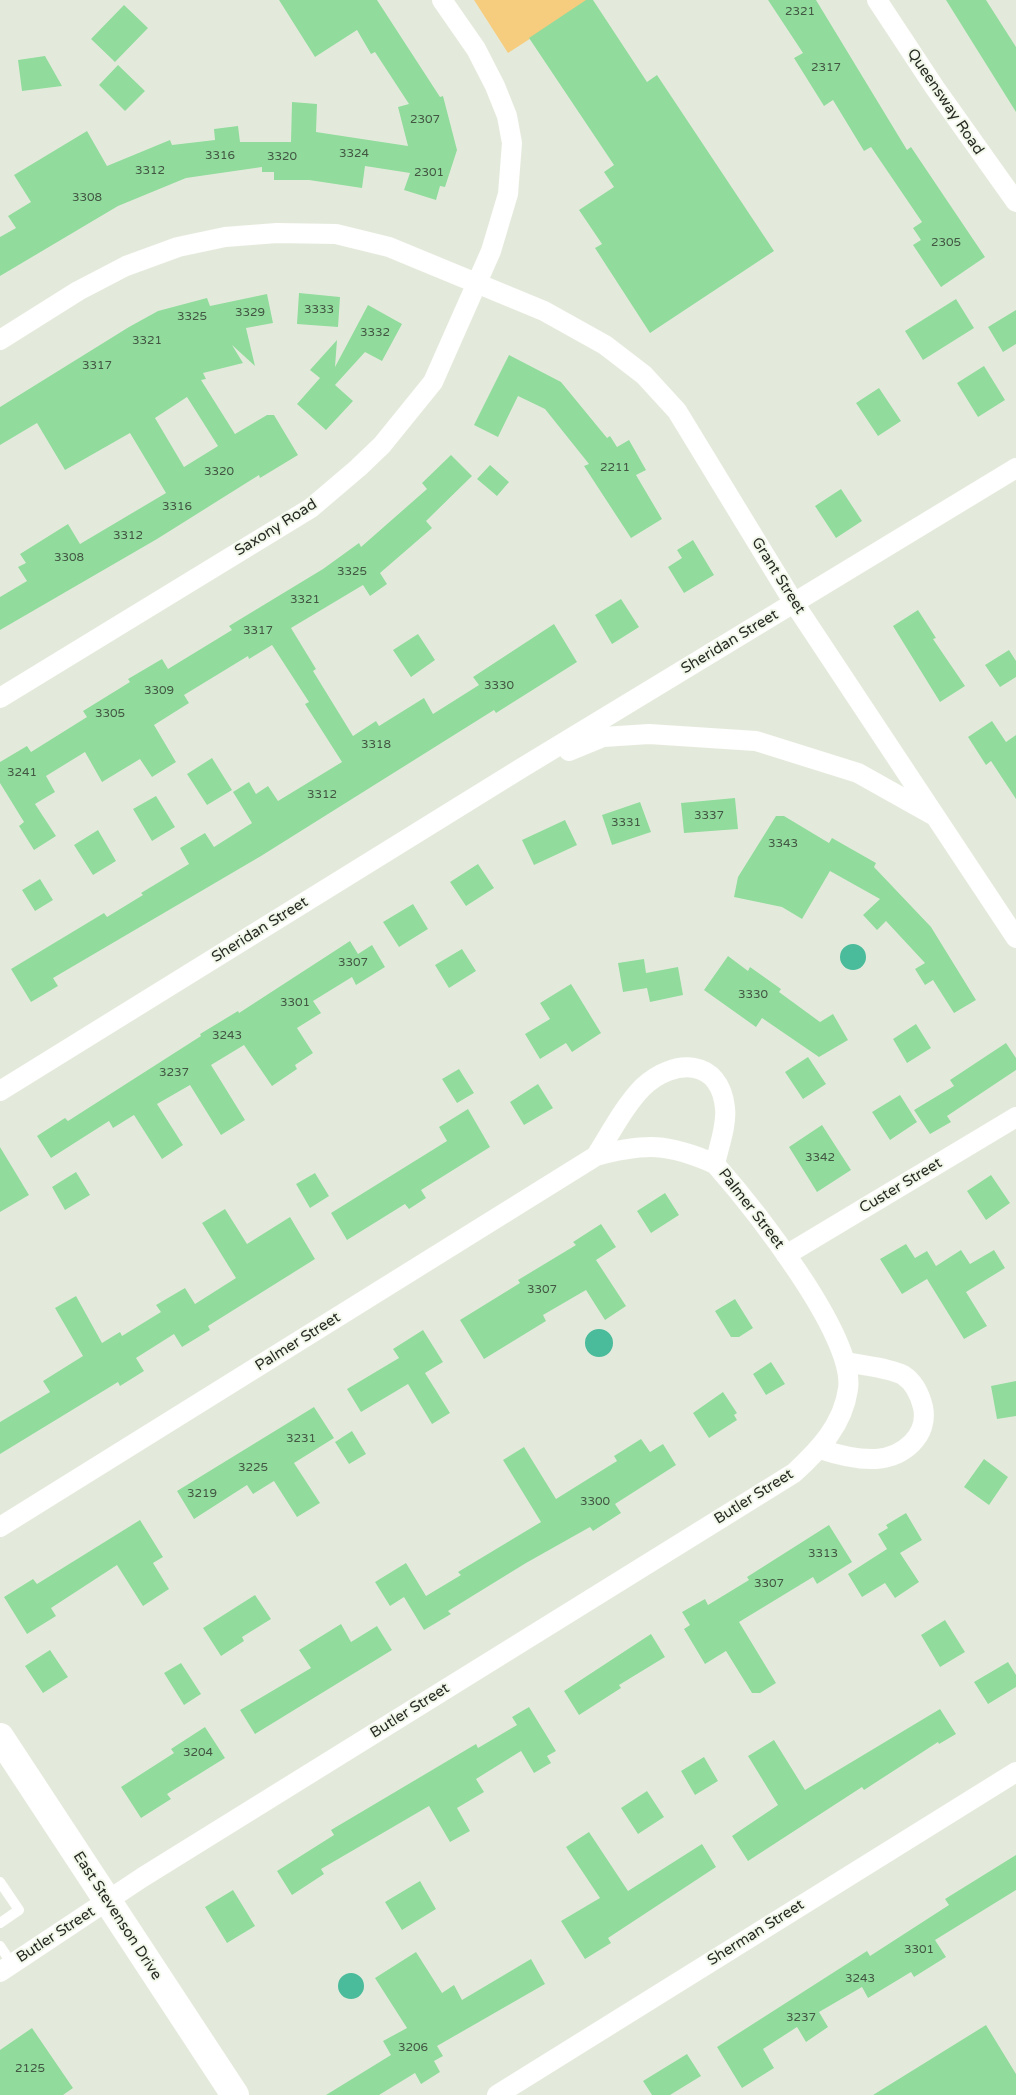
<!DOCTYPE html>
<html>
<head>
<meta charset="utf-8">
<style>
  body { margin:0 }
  canvas { display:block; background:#e4eadb }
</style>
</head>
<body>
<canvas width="1016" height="2095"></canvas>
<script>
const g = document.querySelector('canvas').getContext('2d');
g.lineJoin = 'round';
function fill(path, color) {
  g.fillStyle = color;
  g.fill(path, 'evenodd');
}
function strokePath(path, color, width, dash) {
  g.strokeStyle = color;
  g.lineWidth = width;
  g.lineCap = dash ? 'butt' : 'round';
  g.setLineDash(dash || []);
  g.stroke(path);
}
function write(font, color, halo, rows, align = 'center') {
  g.font = font + ' "Varela Round",sans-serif';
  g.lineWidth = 4;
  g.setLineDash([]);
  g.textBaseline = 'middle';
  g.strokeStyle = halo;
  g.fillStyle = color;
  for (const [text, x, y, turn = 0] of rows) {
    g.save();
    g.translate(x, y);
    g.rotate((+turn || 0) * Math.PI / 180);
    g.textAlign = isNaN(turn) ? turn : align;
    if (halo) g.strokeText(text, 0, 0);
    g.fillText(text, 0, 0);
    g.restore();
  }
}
fill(new Path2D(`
  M474,0h116l-82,53z`), '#f6cd7e');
fill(new Path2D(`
  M840 957a13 13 0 1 1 26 0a13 13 0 1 1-26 0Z
  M585 1343a14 14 0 1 1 28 0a14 14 0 1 1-28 0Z
  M338 1986a13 13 0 1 1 26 0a13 13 0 1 1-26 0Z`), '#4abc9b');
fill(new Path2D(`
  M279,0h98l63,97 3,-1 14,54 -12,37 -5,-1 -4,14 -32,-10 6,-17 -45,-7 -3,22 -53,-8h-35v-8h-12v-5l-76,11 -68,28 -118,70v-39l16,-9 -8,-12 23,-14 -17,-27 73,-44 20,35 63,-26 2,5 43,-5 -1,-11 24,-3 2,16h51l1,-40 25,2 -1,28 92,14 -10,-39 11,-3 -34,-52 -4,2 -14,-24 -42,27z
  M586,0h7l54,82 10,-7 117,176 -124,82 -55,-85 7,-4 -23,-34 35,-23 -10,-15 10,-7 -85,-127z
  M768,0h48l91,150 4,-3 74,110 -44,30 -28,-42 8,-5 -8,-12 9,-6 -51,-75 -7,4 -31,-51 -9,6 -30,-48 9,-5z
  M946,0h40l30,47v65z
  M124,5l24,23 -33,34 -24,-23z
  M45,56l17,30 -40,5 -4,-31z
  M118,65l27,26 -20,20 -26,-26z
  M299,293l41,4 -2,30 -41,-3z
  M267,294l6,29 -27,5 9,38 -23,-21 11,18 -40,10 3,6 -5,1 34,54 32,-19h7l24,40 -38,23 -1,-3 -102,64 -157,91v-33l27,-16 -9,-14 8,-4 -6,-9 48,-30 12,20 86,-51 -36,-60 -65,37 -28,-47 -37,22v-38l129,-80 29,-16 49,-13 3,8zM187,397l31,49 -34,21 -29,-49z
  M956,299l18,29 -51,32 -18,-29z
  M368,305l34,19 -20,37 -17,-9 -30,33 18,16 -27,29 -29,-26 23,-26 -10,-8 27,-30 -2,27z
  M1016,310v34l-13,8 -15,-25z
  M509,355l52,27 46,56 3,-2 7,11 12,-7 17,30 -10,5 26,44 -31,19 -47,-72 5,-2 -44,-55 -27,-13 -20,41 -24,-12z
  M984,366l21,34 -27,17 -21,-34z
  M879,388l22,33 -23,15 -22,-33z
  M451,455l21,21 -46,45 6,7 -52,45 7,11 -17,12 -7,-11 -72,43 25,41 -3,2 40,65 23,-15 3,5 45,-28 9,16 46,-29 -6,-8 81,-53 23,38 -81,51 -2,-3 -233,146 -208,122 5,8 -27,16 -20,-33 93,-56 3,4 36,-22 -2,-2 48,-29 -9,-16 25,-15 9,14 38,-24 -19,-31 16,-10 7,12 12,-8 10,15 64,-39 -37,-58 4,-2 -37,-57 -23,14 -1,-3 -64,39 5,8 -35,22 22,37 -24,15 -12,-18 -38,23 -17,-30 -39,24 9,16 -20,12 21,32 -22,14 -15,-24 5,-4 -24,-39v-21l27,-16 4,6 56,-35 -4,-6 47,-29 -2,-3 34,-20 6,10 64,-39 -3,-4 94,-57 36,-26 2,4 66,-58 -5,-6z
  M490,465l19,17 -12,14 -20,-17z
  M841,489l21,32 -26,17 -21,-32z
  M693,540l21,35 -30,18 -16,-26 14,-9 -5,-8z
  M621,599l18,28 -27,17 -17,-29z
  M918,610l18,28 -3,1 32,47 -25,16 -47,-76z
  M418,634l17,26 -24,17 -18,-27z
  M1009,650l7,11v16l-16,10 -15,-22z
  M992,721l14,21 10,-7v64l-25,-38 -5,4 -18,-28z
  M212,758l20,32 -25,15 -20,-31z
  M156,796l19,31 -23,14 -19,-32z
  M735,798l3,31 -54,4 -3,-30z
  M640,802l11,30 -39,13 -10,-30z
  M776,816h8l45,27 3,-5 44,25 -2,4 57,60 45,73 -22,13 -21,-33 -8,5 -10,-16 10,-6 -39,-42 -9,9 -14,-15 17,-16 -50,-28 -28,48 -20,-12 -48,-10 4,-20z
  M565,820l12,25 -43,20 -12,-25z
  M98,830l18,31 -23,14 -19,-30z
  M478,864l16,24 -28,18 -16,-24z
  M40,879l13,21 -18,11 -13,-21z
  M413,904l15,25 -29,18 -16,-25z
  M350,941l8,13 14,-9 13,22 -29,18 -4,-8 -39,24 8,12 -24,15 16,25 -18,12 2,4 -25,17 -28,-41 -33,20 34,55 -24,15 -31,-50 -33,19 26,41 -21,14 -28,-44 -21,13 -4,-7 -58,37 -14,-22 28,-18 3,3 133,-85 -1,-2 38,-23 1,2z
  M462,949l14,22 -27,17 -14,-23z
  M728,956l20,15 2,-4 31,22 -2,3 41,30 13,-8 15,26 -29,17 -57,-39 -6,9 -52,-37z
  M644,959l2,14 32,-6 5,28 -33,7 -3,-14 -24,4 -5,-29z
  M571,984l30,49 -29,19 -6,-9 -26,16 -15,-25 25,-15 -10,-16z
  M916,1024l15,24 -24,15 -14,-24z
  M1006,1043l10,15v12l-69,46 4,6 -21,12 -16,-24 40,-24 -4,-6z
  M808,1057l18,27 -23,15 -18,-27z
  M459,1069l15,24 -17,10 -15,-24z
  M538,1084l15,24 -29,17 -14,-23z
  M900,1095l17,27 -27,18 -18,-28z
  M468,1109l22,38 -69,43 5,8 -17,11 -4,-5 -58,36 -16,-27 116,-72 -8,-14z
  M822,1125l29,45 -34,22 -28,-45z
  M0,1147l29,48 -29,17z
  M76,1172l14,23 -25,15 -13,-23z
  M315,1173l14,23 -19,12 -14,-24z
  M991,1175l19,28 -24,17 -19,-29z
  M665,1193l14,22 -28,18 -14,-22z
  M225,1209l22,35 43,-27 25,42 -107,67 2,4 -28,17 -8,-13 -38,24 8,13 -24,15 -2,-4 -118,72v-32l50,-30 -7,-11 40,-25 -28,-48 21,-12 26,47 18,-11 2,4 39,-24 -5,-7 29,-17 10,16 41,-26 -34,-55z
  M601,1224l15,23 -20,13 30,46 -21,14 -19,-30 -43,25 3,6 -62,38 -24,-39 60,-37 -2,-3 58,-35 -3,-3z
  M906,1244l9,14 12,-7 9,15 25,-16 9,14 24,-14 11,18 -39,24 21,34 -23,13 -37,-60 -25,15 -22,-35z
  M735,1299l18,29 -14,9h-8l-16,-26z
  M423,1330l20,32 -18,11 25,40 -18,11 -24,-40 -47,28 -14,-23 52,-31 -6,-9z
  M771,1362l14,22 -19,11 -13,-21z
  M1016,1381v35l-19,3 -6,-33z
  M723,1392l14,21 -3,2 3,5 -28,18 -16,-25z
  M314,1407l20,31 -40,25 26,40 -23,14 -23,-36 -21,13 -6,-9 -53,34 -17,-28z
  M352,1431l14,23 -17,10 -14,-22z
  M641,1439l9,13 13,-8 13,21 -61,39 6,9 -28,18 -3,-4 -64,36 -78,48 3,3 -27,16 -20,-33 -14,9 -15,-24 31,-19 20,33 35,-21 -3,-3 83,-50 -38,-62 21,-13 32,52 61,-38 -3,-5z
  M984,1459l24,18 -19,28 -25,-18z
  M906,1513l16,27 -22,13 19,29 -24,16 -10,-15 -23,14 -14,-23 39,-25 -9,-15 10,-6 -2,-3z
  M140,1520l23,37 -10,6 16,26 -26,17 -26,-41 -66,43 5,8 -29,18 -23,-37 29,-18 4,5z
  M829,1525l23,37 -35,22 -4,-7 -74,45 37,61 -16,10h-8l-26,-42 -21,13 -21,-35 6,-4 -8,-13 23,-13 3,6 41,-25 -2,-3z
  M255,1595l16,24 -29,18 2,4 -23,15 -18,-28z
  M945,1620l20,32 -25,15 -19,-32z
  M341,1624l10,18 26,-16 15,24 -137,84 -15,-24 71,-42 -12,-18z
  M651,1634l14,23 -46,28 2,3 -42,27 -15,-24z
  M50,1650l18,27 -25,16 -18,-27z
  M1008,1662l8,13v12l-28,17 -14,-22z
  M181,1663l20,31 -17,11 -20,-32z
  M529,1707l27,44 -9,5 4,7 -17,10 -13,-22 -45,28 8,13 -27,16 13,23 -20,11 -21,-36 -108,63 3,5 -32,21 -15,-24 57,-36 -3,-5 145,-86 2,4 39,-23 -5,-8z
  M940,1709l16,25 -17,10 -1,-2 -74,48 -2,-3 -114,74 -16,-25 46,-31 -30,-49 26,-16 31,50z
  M205,1727l20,31 -58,36 4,5 -30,19 -20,-31 53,-34 -3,-4z
  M704,1757l14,24 -23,14 -14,-24z
  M647,1791l17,26 -26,17 -17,-26z
  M589,1832l39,59 74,-47 14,23 -108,71 3,5 -26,16 -24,-38 39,-23 -34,-51z
  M1016,1855v35l-81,50 11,17 -32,20 -3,-5 -43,26 -6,-11 -43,25 9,15 -22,15 -9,-15 -34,22 11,19 -32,20 -25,-41 150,-96 3,5 79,-51 -4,-6z
  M420,1881l16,28 -34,21 -17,-28z
  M233,1890l22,36 -28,17 -22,-36z
  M416,1952l26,41 12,-8 8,15 69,-41 14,25 -108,62 6,10 -9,5 6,11 -19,12 -6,-11 -36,22h-53l65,-40 -8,-14 24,-13 -32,-50z
  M986,2025l30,49v21h-143z
  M32,2028l41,60 -10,7h-63v-45z
  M687,2054l14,22 -31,19h-18l-9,-14z`), '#91dc9d');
strokePath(new Path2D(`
  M0,1882l19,28 -19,13
  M0,1946l12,18`), '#fff', 10);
strokePath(new Path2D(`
  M877,0l58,88 81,114
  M0,340l78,-49 48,-25 52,-19 47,-10 52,-4 59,1 53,13 155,64 61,34 39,30 33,36 117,192 222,335
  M0,698l311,-190 47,-40 24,-23 51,-63 58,-131 17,-57 4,-51 -5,-27 -12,-30 -19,-37 -34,-49
  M569,751l34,-14 46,-3 107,7 102,32 75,42
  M0,1091l520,-322 496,-301
  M786,1255l230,-138
  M820,1449c18,6 37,11 56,10 28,-2 53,-24 47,-52 -3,-12 -9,-25 -20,-32 -16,-8 -39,-9 -56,-13
  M0,1527l596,-371c49,-13 72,-13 119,8
  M0,1972l143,-95 651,-404c25,-23 49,-48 54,-84 8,-53 -97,-184 -133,-225 4,-18 12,-39 10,-56 -5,-50 -51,-50 -82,-21 -18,18 -33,47 -47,69
  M497,2095l519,-323`), '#fff', 20);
strokePath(new Path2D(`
  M0,1737l235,358`), '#fff', 28);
write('12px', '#425642', null, [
  ["2321",800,12],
  ["2317",826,68],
  ["2307",425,120],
  ["3324",354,154],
  ["3316",220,156],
  ["3320",282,157],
  ["3312",150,171],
  ["2301",429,173],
  ["3308",87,198],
  ["2305",946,243],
  ["3333",319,310],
  ["3329",250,313],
  ["3325",192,317],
  ["3332",375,333],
  ["3321",147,341],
  ["3317",97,366],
  ["2211",615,468],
  ["3320",219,472],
  ["3316",177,507],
  ["3312",128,536],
  ["3308",69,558],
  ["3325",352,572],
  ["3321",305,600],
  ["3317",258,631],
  ["3330",499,686],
  ["3309",159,691],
  ["3305",110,714],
  ["3318",376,745],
  ["3241",22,773],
  ["3312",322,795],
  ["3337",709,816],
  ["3331",626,823],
  ["3343",783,844],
  ["3307",353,963],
  ["3330",753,995],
  ["3301",295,1003],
  ["3243",227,1036],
  ["3237",174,1073],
  ["3342",820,1158],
  ["3307",542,1290],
  ["3231",301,1439],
  ["3225",253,1468],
  ["3219",202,1494],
  ["3300",595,1502],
  ["3313",823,1554],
  ["3307",769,1584],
  ["3204",198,1753],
  ["3301",919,1950],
  ["3243",860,1979],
  ["3237",801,2018],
  ["3206",413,2048],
  ["2125",30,2069]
]);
write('15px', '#282a24', '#f1f8e9', [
  ["Queensway Road",945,102,56],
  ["Saxony Road",276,528,-32],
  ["Grant Street",778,576,58],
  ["Sheridan Street",730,642,-31],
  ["Sheridan Street",260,930,-32],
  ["Custer Street",901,1186,-31],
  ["Palmer Street",751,1209,52],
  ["Palmer Street",298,1342,-32],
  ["Butler Street",754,1497,-32],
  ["Butler Street",410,1711,-32],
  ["East Stevenson Drive",117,1916,57],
  ["Sherman Street",756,1933,-32],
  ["Butler Street",56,1935,-33]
]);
</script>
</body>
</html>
